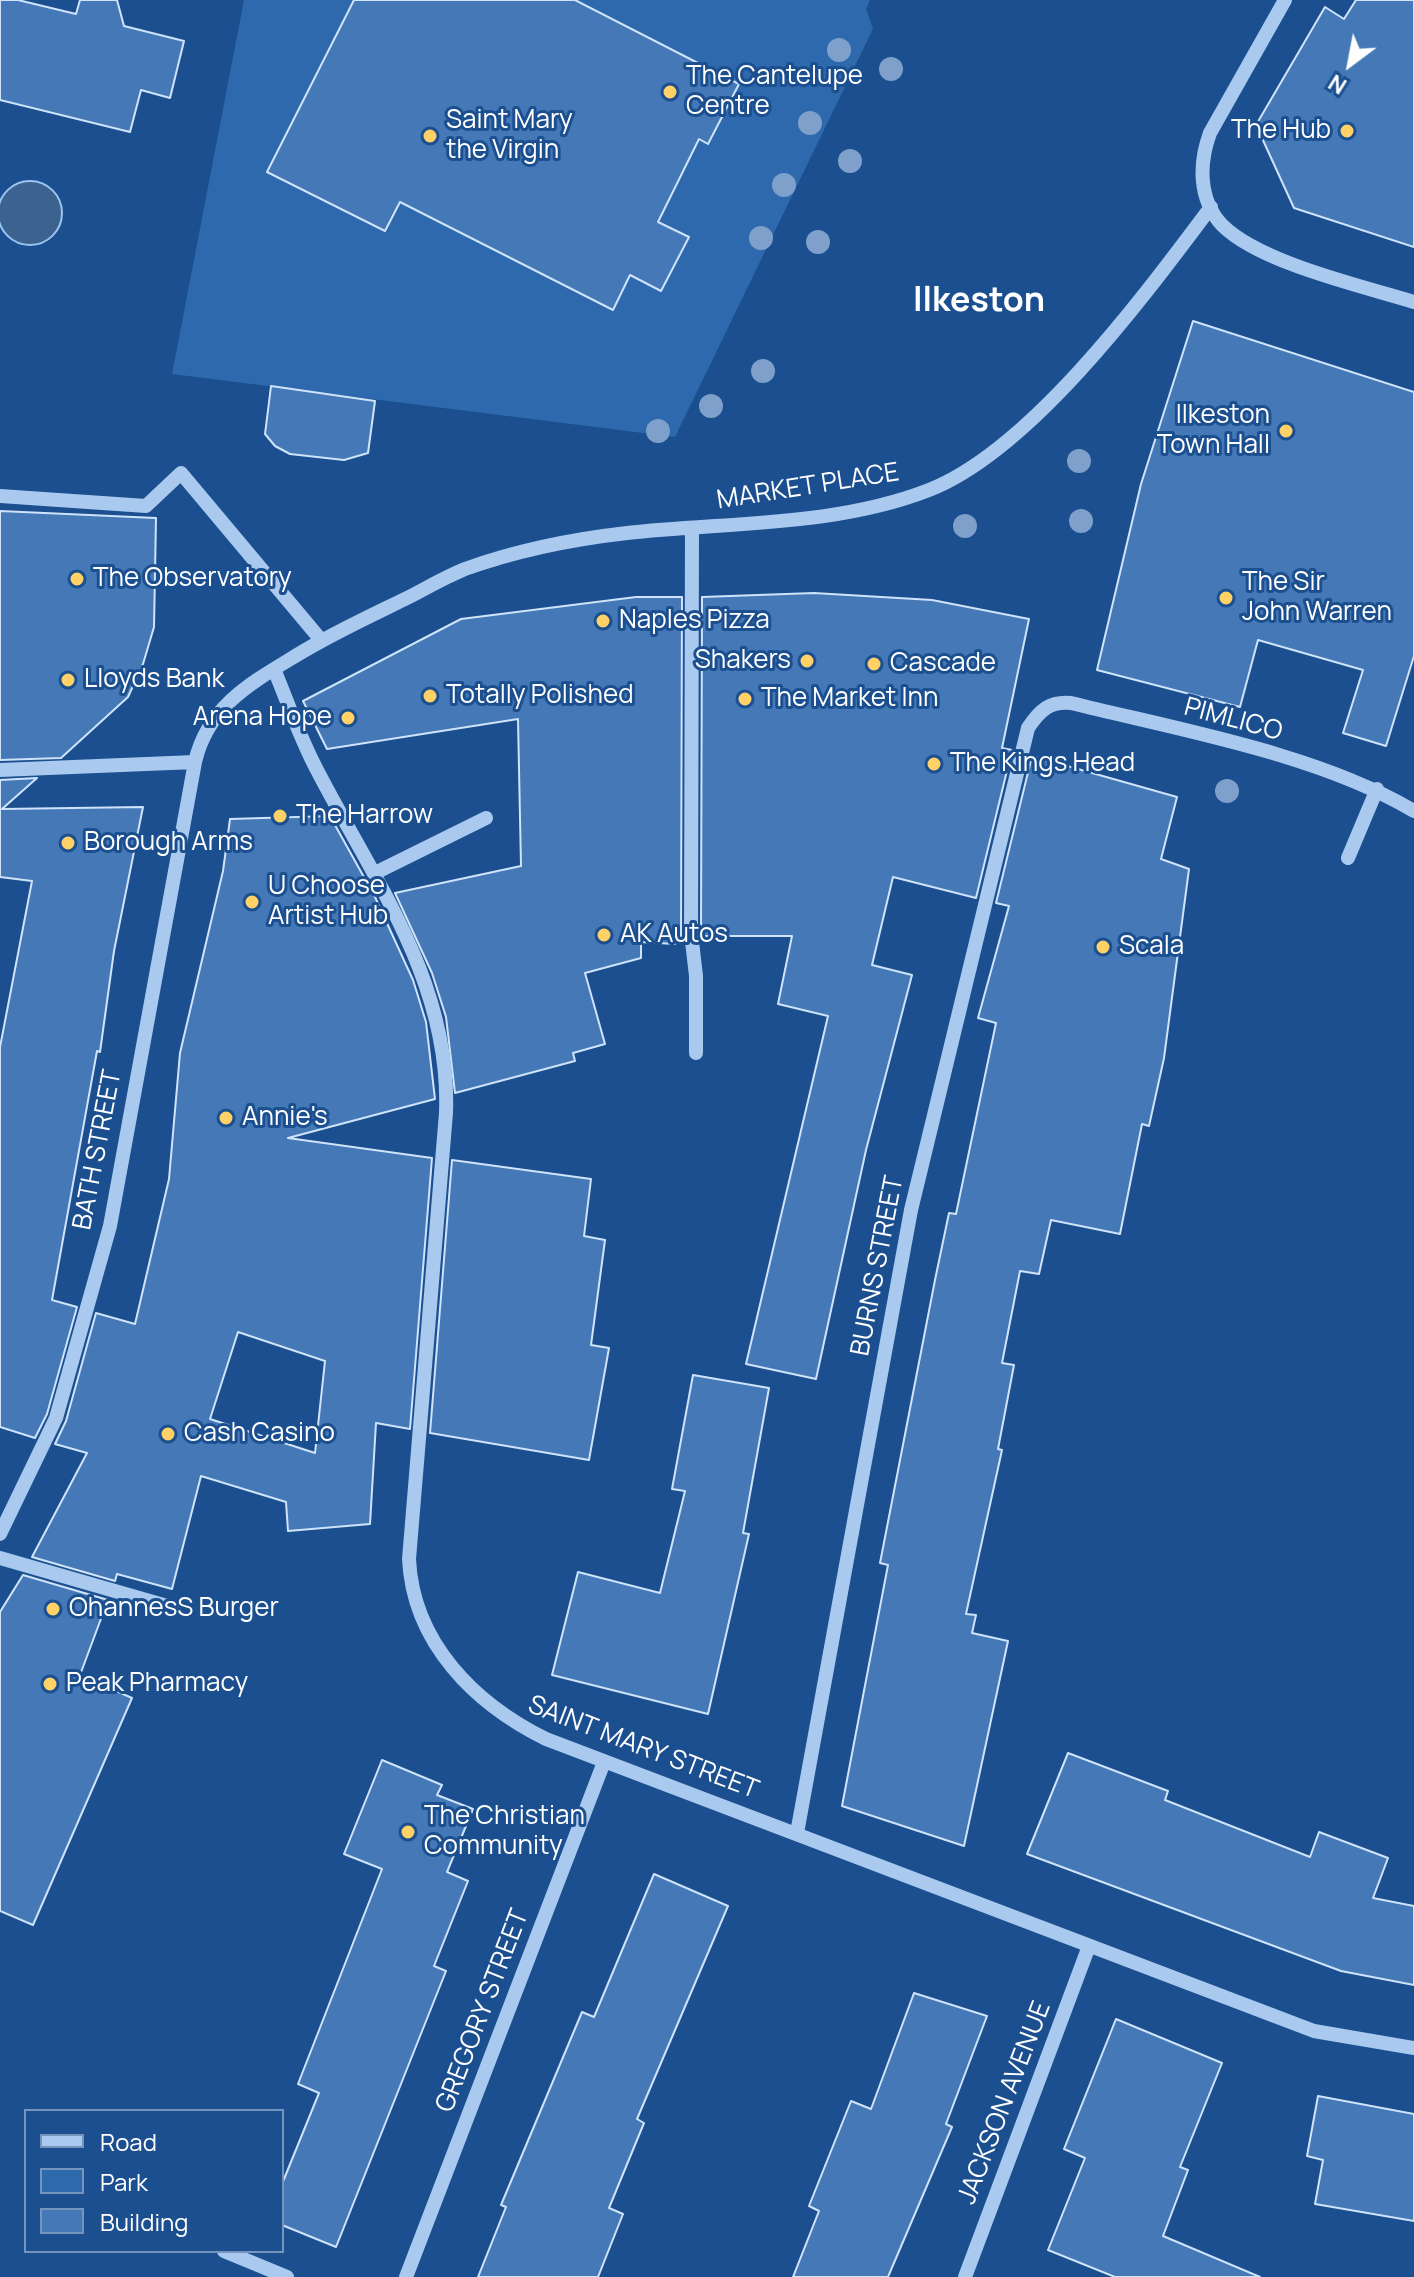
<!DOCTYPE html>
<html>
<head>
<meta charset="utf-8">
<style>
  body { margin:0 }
  #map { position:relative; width:1414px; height:2277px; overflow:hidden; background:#1b4f8f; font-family:Manrope,sans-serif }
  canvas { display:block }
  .legend { position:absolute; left:24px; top:2109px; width:260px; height:144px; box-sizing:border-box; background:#1b4f8f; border:2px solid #7695bc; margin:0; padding:10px 14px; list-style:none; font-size:24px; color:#fff }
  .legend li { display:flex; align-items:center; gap:16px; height:40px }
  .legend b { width:40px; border:2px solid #7695bc }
  .north { position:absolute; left:1310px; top:24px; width:80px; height:80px; -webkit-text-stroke:6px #1b4f8f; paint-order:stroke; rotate:212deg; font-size:22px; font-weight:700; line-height:32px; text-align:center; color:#fff }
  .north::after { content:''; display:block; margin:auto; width:28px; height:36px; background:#fff; clip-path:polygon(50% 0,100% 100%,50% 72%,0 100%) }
</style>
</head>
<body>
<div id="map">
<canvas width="1414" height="2277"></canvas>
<ul class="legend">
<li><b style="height:10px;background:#a9c9ee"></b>Road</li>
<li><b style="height:22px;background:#2e69ad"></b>Park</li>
<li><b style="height:22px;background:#4478b7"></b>Building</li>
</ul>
<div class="north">N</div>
</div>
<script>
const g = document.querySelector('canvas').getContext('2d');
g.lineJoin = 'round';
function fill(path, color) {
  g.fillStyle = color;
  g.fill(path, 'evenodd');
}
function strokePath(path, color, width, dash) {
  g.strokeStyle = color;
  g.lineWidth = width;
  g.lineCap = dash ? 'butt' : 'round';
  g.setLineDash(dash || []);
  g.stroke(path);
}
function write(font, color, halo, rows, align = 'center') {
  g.font = font + ' Manrope,sans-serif';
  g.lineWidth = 6;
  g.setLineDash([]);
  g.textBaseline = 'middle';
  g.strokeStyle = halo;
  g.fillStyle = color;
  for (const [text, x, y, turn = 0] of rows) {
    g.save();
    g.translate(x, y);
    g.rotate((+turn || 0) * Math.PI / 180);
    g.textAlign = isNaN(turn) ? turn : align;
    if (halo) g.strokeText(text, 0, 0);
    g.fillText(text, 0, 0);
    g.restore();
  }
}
fill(new Path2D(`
  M244,0h626l-4,9 7,20 -198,408 -503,-63z`), '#2e69ad');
const water = new Path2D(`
  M-2 213a32 32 0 1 1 64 0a32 32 0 1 1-64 0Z`);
fill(water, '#3c6290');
strokePath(water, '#9cc4f0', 2);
const building = new Path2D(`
  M0,0h18l58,14 4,-14h37l7,26 60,15 -14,57 -29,-8 -11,42 -130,-32z
  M354,0h221l164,84 -31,60 -9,-5 -41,83 31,15 -28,54 -31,-16 -17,35 -213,-108 -15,29 -118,-59z
  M1356,0h58v247l-120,-39 -38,-83 69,-118 19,12z
  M1193,321l221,71v264l-28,90 -43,-13 20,-63 -105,-30 -18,67 -143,-37 44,-186z
  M271,386l104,15 -7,52 -24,7 -54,-6 -15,-8 -10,-12z
  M0,511l156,7 -2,109 -11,37 -15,33 -67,61 -61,2z
  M814,593l118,7 97,19 -27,129 10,2 -36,148 -83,-21 -21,88 40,10 -46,175 -50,229 -70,-15 82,-348 -50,-12 14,-68h-91v-4l1,-335z
  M636,597h46l-1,339h-5l-1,8 -34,-2v16l-56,15 20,71 -32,9 2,8 -120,32 -9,-76 -14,-44 -37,-80 126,-27 -3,-147 -191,30 -24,-48 158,-82z
  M1032,756l145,41 -16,62 28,10 -25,189 -15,68 -7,-2 -22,110 -69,-14 -12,54 -19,-3 -18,92 12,2 -16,84 4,1 -36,164 10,1 -4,18 36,8 -44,205 -122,-40 46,-241 -8,-2 55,-283 14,-67 7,1 40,-191 -18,-5 31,-112 -13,-3z
  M37,778l-35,31 141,-2 -29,144 -14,101 -3,-1 -45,249 25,7 -30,107 -12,24 -35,-11v-380l32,-166 -32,-4v-97z
  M330,816l45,81 38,83 13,42 9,77 -147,39 144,20 -22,271 -34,-6 -6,101 -82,7 -2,-29 -85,-26 -29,113 -55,-15 -2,7 -83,-24 55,-104 -32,-9 11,-23 30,-108 39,11 34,-145 11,-126 43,-182 7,-52zM238,1332l87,29 -10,92 -105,-34z
  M452,1160l139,19 -7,57 21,4 -14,105 18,3 -20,112 -159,-27z
  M693,1375l76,13 -26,145 6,1 -41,180 -156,-39 26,-103 82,21 25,-102 -13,-2z
  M23,1575l85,25 -28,75 52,23 -99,227 -33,-14v-299z
  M1068,1753l100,38 -3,9 145,57 9,-25 69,26 -15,40 41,8v79l-73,-14 -314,-117z
  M382,1760l60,25 -5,10 36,14 -26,63 21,9 -34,85 12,5 -110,276 -54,-22v-41l37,-91 -21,-9 84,-215 -38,-15z
  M654,1874l74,32 -91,213 7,4 -35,85 14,6 -25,63h-120l28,-70 -5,-2 81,-193 12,5z
  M914,1993l73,23 -41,108 6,3 -64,150h-95l26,-66 -10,-5 42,-105 20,8z
  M1116,2019l106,44 -42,104 8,3 -25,66 97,41h-145l-67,-27 37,-92 -21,-9z
  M1318,2096l96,18v107l-99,-17 8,-44 -16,-4z`);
fill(building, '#4478b7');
strokePath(building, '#cfe3fa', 2);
strokePath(new Path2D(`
  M1285,0l-75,133c-11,30 -12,66 12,92 38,38 140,61 192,77
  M0,496l146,10 35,-33 140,167
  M692,528l-1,405 5,43v77
  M274,669c14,34 26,69 43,101 57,110 134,213 129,343l-37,446c4,84 66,145 137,180l768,292 100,17
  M0,770l195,-8
  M1348,858l29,-69
  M375,873l111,-55
  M0,1534l56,-116 54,-192 85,-464c13,-56 56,-79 102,-107 34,-21 71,-38 108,-56 20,-10 40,-22 60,-30 50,-18 109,-30 162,-36 99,-11 207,-6 302,-43 102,-40 216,-195 282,-283
  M0,1558l174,50
  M797,1833l114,-623 117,-482c12,-18 22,-27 43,-25 109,27 247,51 343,108
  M224,2251l63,26
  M406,2277l198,-515
  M965,2277l124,-331`), '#a9c9ee', 14);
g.fillStyle = '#7ea0ca';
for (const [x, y] of [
  [839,50],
  [891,69],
  [810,123],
  [850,161],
  [784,185],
  [761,238],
  [818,242],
  [763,371],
  [711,406],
  [658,431],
  [1079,461],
  [1081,521],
  [965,526],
  [1227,791]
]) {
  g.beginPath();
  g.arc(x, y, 12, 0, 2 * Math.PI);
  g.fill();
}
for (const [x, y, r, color] of [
  [670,92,8,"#ffd166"],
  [1347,131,8,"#ffd166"],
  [430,136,8,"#ffd166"],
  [1286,431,8,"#ffd166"],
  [77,579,8,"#ffd166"],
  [1226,598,8,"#ffd166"],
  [603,621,8,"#ffd166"],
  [807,661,8,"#ffd166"],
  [874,664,8,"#ffd166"],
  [68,680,8,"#ffd166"],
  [430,696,8,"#ffd166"],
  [745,699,8,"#ffd166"],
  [348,718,8,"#ffd166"],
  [934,764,8,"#ffd166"],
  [280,816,8,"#ffd166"],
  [68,843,8,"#ffd166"],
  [252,902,8,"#ffd166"],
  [604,935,8,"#ffd166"],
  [1103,947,8,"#ffd166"],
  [226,1118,8,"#ffd166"],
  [168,1434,8,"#ffd166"],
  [53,1609,8,"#ffd166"],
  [50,1684,8,"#ffd166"],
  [408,1832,8,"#ffd166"]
]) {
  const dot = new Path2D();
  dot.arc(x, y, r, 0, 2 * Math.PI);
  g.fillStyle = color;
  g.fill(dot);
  strokePath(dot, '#1b4f8f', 3);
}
write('26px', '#fff', '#1b4f8f', [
  ["The Cantelupe",686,77],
  ["Centre",686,107],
  ["Saint Mary",446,121],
  ["the Virgin",446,151],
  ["The Hub",1331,131,"right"],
  ["Ilkeston",1270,416,"right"],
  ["Town Hall",1270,446,"right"],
  ["The Observatory",93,579],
  ["The Sir",1242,583],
  ["John Warren",1242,613],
  ["Naples Pizza",619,621],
  ["Shakers",791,661,"right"],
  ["Cascade",890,664],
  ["Lloyds Bank",84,680],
  ["Totally Polished",446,696],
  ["The Market Inn",761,699],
  ["Arena Hope",332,718,"right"],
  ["The Kings Head",950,764],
  ["The Harrow",296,816],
  ["Borough Arms",84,843],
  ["U Choose",268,887],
  ["Artist Hub",268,917],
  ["AK Autos",620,935],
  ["Scala",1119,947],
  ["Annie's",242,1118],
  ["Cash Casino",184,1434],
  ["OhannesS Burger",69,1609],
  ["Peak Pharmacy",66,1684],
  ["The Christian",424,1817],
  ["Community",424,1847]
], 'left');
write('26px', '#fff', '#1b4f8f', [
  ["MARKET PLACE",808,487,-9],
  ["PIMLICO",1233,720,15],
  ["BATH STREET",98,1150,-79],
  ["BURNS STREET",878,1266,-79],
  ["SAINT MARY STREET",643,1748,21],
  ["GREGORY STREET",483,2011,-69],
  ["JACKSON AVENUE",1005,2103,-69]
]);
write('bold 34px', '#fff', '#1b4f8f', [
  ["Ilkeston",979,301]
]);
</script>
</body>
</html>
